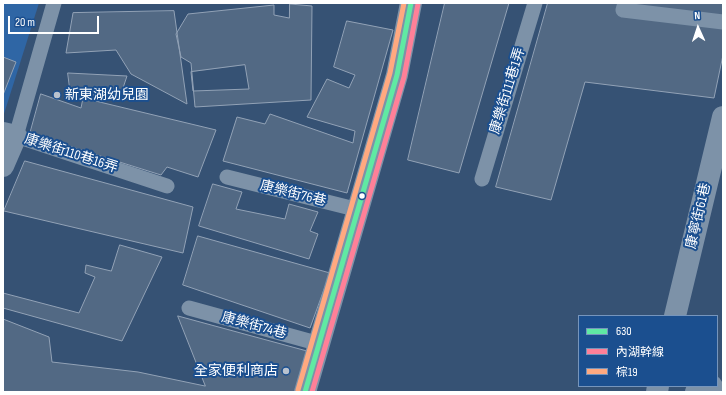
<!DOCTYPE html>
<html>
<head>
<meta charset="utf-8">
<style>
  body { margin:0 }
  #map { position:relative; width:726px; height:395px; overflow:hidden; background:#365274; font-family:"Sofia Sans Condensed","Noto Sans TC",sans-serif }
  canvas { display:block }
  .frame { position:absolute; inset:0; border:4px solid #fff; pointer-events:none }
  .legend { position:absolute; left:578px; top:315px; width:140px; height:72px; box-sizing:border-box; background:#1b4f8f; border:1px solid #7695bc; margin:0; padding:5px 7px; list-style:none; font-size:12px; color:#fff }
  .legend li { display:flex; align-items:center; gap:8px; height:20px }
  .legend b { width:20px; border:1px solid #7695bc }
  .north { position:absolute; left:678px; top:8px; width:40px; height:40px; -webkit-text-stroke:3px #1b4f8f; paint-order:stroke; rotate:357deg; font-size:11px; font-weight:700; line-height:16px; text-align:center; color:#fff }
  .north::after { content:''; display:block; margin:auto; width:14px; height:18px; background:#fff; clip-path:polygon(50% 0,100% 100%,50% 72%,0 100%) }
  .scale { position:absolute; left:8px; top:16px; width:91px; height:18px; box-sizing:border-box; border:2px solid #fff; border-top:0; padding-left:5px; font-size:12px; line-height:14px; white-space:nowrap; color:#fff; -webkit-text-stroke:3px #1b4f8f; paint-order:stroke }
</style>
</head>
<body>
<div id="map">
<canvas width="726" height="395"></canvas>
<div class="frame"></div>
<ul class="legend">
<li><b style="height:5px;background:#60e9a3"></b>630</li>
<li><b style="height:5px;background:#ff8098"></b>內湖幹線</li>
<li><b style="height:5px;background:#ffa980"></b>棕19</li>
</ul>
<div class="north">N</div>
<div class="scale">20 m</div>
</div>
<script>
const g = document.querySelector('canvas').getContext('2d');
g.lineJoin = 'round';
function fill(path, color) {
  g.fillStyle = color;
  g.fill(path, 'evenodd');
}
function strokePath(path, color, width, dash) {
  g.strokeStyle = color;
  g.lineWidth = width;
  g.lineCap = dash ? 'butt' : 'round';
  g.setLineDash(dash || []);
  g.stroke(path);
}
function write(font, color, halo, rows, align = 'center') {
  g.font = font + ' "Sofia Sans Condensed","Noto Sans TC",sans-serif';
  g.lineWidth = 4;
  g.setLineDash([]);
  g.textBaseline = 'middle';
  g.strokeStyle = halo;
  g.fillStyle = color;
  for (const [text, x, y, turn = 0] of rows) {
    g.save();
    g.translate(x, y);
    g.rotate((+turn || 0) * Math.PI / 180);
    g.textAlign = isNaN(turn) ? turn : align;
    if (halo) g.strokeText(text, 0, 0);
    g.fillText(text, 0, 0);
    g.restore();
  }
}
fill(new Path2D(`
  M3,3h36l-36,114z`), '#2f66a5');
const building = new Path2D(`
  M445,3h64l-50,170 -51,-13z
  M548,3h175v52l-9,43 -129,-16 -34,118 -55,-13z
  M290,4l22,2 -1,94 -116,7 -4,-44 -10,-6 -5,-23 12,-20 86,-9v10l15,3z
  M174,11l13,93 -56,-30 -15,-24 -50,3 7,-40z
  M347,21l46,9 -46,163 -124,-32 14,-44 28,7 5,-10 83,29 2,-12 -48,-14 20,-38 22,9 6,-13 -21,-8z
  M3,57l13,5 -13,33z
  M245,65l4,24 -56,2 -2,-19z
  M68,73l59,3 -6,18 -50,2z
  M41,94l40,14 2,-10 133,32 -18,47 -31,-10 -6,8 -131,-41z
  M25,161l168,46 -10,46 -179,-42z
  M213,184l29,8 -6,17 49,10 4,-15 29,8 -8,19 8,3 -9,25 -110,-33z
  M198,236l132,37 -20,55 -127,-43z
  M120,245l42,12 -40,84 -119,-33v-15l76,20 16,-36 -10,-4 1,-8 25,6z
  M178,316l129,35 -11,41h-293v-73l46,18 3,25 86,10 67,14z`);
fill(building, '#526984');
strokePath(building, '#92a2b6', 1);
strokePath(new Path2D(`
  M54,3l-38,133 151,50
  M625,3l-2,7 100,12
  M227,177l132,33
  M482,179l53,-176
  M189,308l131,36`), '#7d92a8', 15);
strokePath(new Path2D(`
  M3,133l13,3 -13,30
  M675,316l48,-199
  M657,392l1,-6
  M696,392l16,-6`), '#7d92a8', 22);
strokePath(new Path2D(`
  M305,392l92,-317 14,-72`), '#7d92a8', 22);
strokePath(new Path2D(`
  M305,392l92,-317 14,-72`), '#60e9a3', 5);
strokePath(new Path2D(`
  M312,392l92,-315 14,-73`), '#ff8098', 5);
strokePath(new Path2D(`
  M298,390l92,-317 14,-70`), '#ffa980', 5);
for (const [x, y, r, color] of [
  [57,95,4,"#b9c2ce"],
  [362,196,3.5,"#fff"],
  [286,371,4,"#b9c2ce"]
]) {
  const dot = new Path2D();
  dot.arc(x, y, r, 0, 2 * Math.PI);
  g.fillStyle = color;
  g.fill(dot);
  strokePath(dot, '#1b4f8f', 1.5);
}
write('14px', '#fff', '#1b4f8f', [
  ["康樂街111巷1弄",508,91,-73],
  ["康樂街110巷16弄",71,154,18],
  ["康樂街76巷",293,194,14],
  ["康寧街61巷",699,216,-77],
  ["康樂街74巷",254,326,15]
]);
write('14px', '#fff', '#1b4f8f', [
  ["新東湖幼兒園",65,95],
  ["全家便利商店",278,371,"right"]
], 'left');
</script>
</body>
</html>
